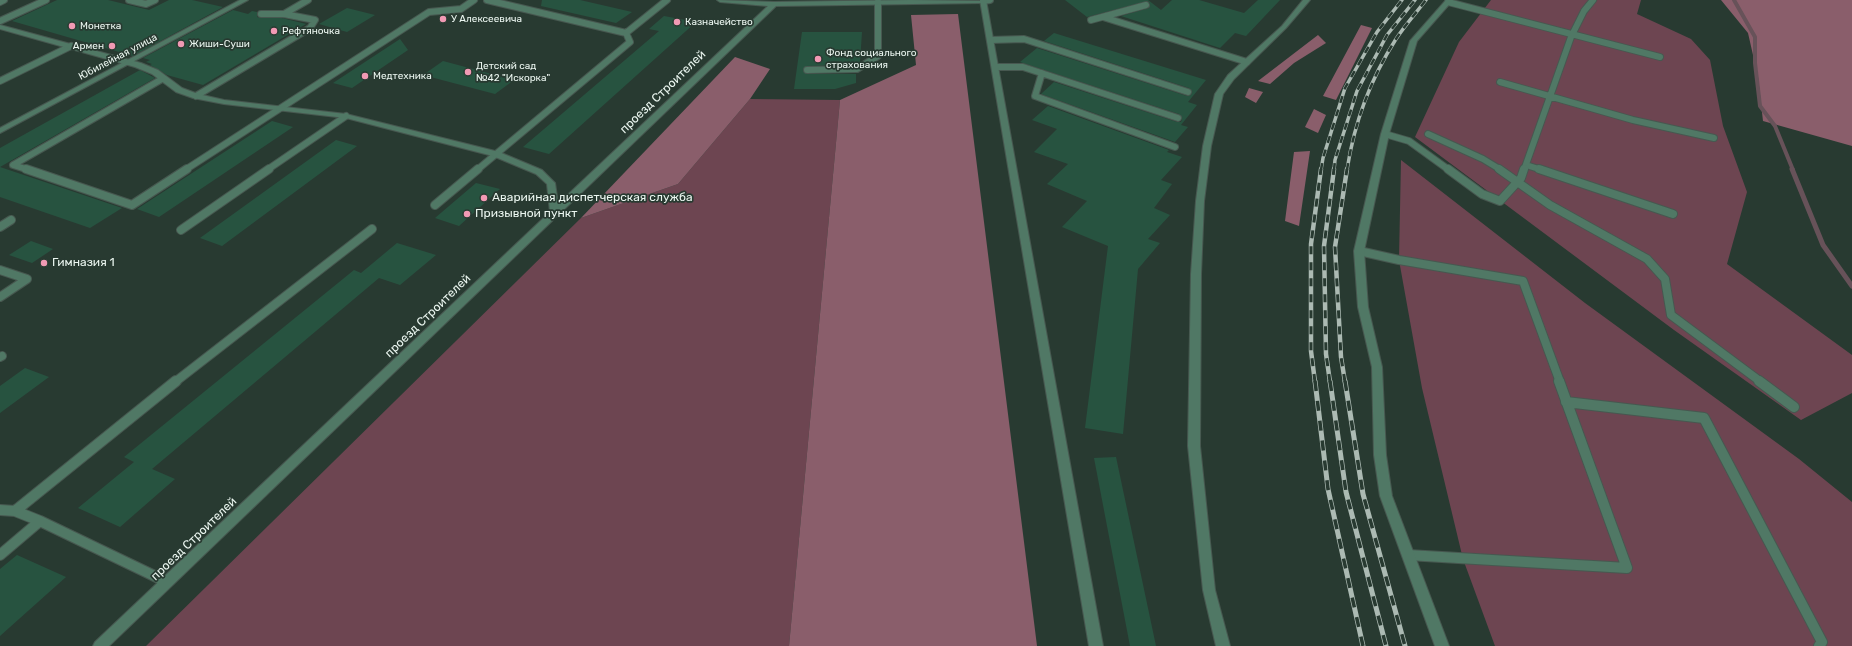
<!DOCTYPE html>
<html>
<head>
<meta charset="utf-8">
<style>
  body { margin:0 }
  canvas { display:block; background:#283a31 }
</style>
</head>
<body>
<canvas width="1852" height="646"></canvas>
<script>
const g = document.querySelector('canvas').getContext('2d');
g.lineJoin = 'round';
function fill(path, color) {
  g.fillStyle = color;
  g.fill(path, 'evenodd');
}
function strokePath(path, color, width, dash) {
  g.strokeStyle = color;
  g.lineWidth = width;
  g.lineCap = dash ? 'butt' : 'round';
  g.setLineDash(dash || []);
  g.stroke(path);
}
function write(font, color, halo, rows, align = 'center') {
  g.font = font + ' Rubik,sans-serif';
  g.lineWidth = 3.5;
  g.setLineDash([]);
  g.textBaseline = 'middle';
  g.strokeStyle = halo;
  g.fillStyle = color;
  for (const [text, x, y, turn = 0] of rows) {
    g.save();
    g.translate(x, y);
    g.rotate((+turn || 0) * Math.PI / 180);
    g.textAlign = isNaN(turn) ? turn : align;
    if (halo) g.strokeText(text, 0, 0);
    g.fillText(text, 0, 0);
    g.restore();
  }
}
fill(new Path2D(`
  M1491,0h150l-4,14 54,25 19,21 13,66 24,66 -20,72 125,91v38l-51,27 -127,-90 -259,-193 44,-95z
  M750,99l90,1 -51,546h-643l435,-428 97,-34z
  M1401,160l184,143 214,156 53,43v144h-357l-32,-87 -41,-171 -23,-128z`), '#6d4551');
fill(new Path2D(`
  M1721,0h131v146l-89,-25 -5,-44 -10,-44z
  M958,14l79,632h-248l51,-546 76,-35 -5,-50z
  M1361,25l11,3 -36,72 -13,-4z
  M1318,35l8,8 -32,20 -24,21 -12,-3z
  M735,57l35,12 -20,30 -72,85 -97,34z
  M1249,88l14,4 -7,11 -11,-6z
  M1314,109l12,6 -8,18 -13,-6z
  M1310,151l-11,75 -14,-5 9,-69z`), '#8a5e6b');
strokePath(new Path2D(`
  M1734,0l21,37v26l5,43 15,20 18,44`), '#675259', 4);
strokePath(new Path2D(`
  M1792,169l31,76 29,41`), '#675259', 5);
fill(new Path2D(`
  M57,0h51l41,10 20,-10h23l31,7 -90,49 -121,-35z
  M542,0h38l52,12 -16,11 -75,-17z
  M1065,0h83l13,10 11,-10h27l45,13 14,-13h22l-34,36 -11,-3 -15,15 -99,-32 28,-8 1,-4 -2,-3 -61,16z
  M347,8l28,7 -28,17 -28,-8z
  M233,10l15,4 4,-3 5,1v5l4,1h21l24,6 -103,61 -36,-10 -17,-10 2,-1 -6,-2 4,-2 -7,-2z
  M664,16l32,6 -147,132 -26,-7 136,-116 -10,-2z
  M802,32h60l-2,30 -4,3 -49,1 -4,4 4,4h49v9l-21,6h-41z
  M1054,33l152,47 -18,22 9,3 -16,20 7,2 -13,15 -134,-48 13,-12 123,40h4l1,-3 -3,-5 -159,-52 17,-14 150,48 5,-3 -3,-5 -145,-47z
  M400,39l8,11 -56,38 -19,-5z
  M443,61l71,19 -19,14 -72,-19z
  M140,70l15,8 -155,89v-19z
  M1048,106l121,44 -2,2 15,5 -21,23 11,4 -18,24 16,7 -22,24 12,4 -22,26 -15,165 -38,-6 23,-182 -46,-19 25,-26 -40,-17 21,-20 -34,-12 23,-23 -25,-9z
  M272,121l21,6 -134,90 -22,-8z
  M336,140l21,6 -135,100 -22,-8z
  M0,167l122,41 -32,20 -90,-31z
  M476,183l24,6 -41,37 -24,-8z
  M31,241l22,8 -21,14 -23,-8z
  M397,243l39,12 -36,30 -21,-7 -227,191 23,10 -55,48 -42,-19 56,-46 -10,-5 230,-187 7,3z
  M25,368l24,9 -49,36v-27z
  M1116,457l40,189h-26l-36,-188z
  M17,555l49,22 -66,59v-67z`), '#275340');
const serviceFar2 = new Path2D(`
  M129,0l17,4 9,-4
  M487,0l139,33
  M983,1l7,-1
  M0,2l4,-2
  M1448,2l212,55
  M284,14l24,-14
  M1103,17l144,45
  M1091,20l55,-15
  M0,21l46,-21
  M990,40l34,-1 164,53
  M995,67h28l155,51
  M807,70l50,-1 21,-13v-54
  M1042,73l-7,23 140,51
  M0,81l71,-35
  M1500,82l133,38 81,18
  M196,96l114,-68 5,-8 -31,-6h-23
  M1385,134l24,7 40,29
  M1428,134l55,25 18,11
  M1526,165l16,5
  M29,170l-16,-5 149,-86
  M185,170l244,-158 32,-3 13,-9
  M267,170l79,-54
  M477,170l153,-128 -4,-9 41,-33
  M1524,170l47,-133 13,-26 9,-11`);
const serviceFar1 = new Path2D(`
  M26,169l106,36 55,-36
  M1448,169l34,25 18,7 21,-23 3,-9
  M1499,169l51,36 97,54 18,20 6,36 90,67
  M1539,169l134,45
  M435,205l43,-36
  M0,227l11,-7
  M181,230l88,-61
  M1359,251l40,9 124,21 37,101
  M0,270l27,9 -27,18
  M0,357l2,-1
  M175,382l197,-153`);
const service = new Path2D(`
  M1759,381l35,26
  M1566,402l138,16 118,224 -3,4
  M0,510l15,1 25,10 127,61
  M15,511l161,-130
  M0,555l40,-34
  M1408,555l219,13 -68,-187`);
const minor = new Path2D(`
  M717,0l57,2 136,-2 76,1 -3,2 -207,3 -667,640h-16l2,-4 455,-430 -3,-28 -11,-10 -43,-18 -147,-38 -122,-14 -31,-6 -17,-6 -24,-18 -17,-7 -135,-38v-4l141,38 17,7 24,18 16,6 26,6 122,14 153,38 43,18 13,13 3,21 210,-198 -48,-4z
  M1303,0h7l-24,28 -52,51 -11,15 -12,52 -7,55 -3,73 -1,172 15,144 15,56h-14l-13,-56 -15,-144 3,-172 5,-73 7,-55 12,-52 13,-19 54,-49z
  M1446,0h7l-36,41 -28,93 -25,117 4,56 14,60 4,88 6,41 57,150h-14l-55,-150 -6,-41 -2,-88 -14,-60 -4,-56 27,-117 29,-93z`);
const tertiary = new Path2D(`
  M240,0h8l-248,133v-5z
  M980,0h6l117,646h-14z`);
strokePath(serviceFar2, '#475850', 8);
strokePath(serviceFar1, '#475850', 10);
strokePath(service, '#475850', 12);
strokePath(minor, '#475850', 2);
strokePath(tertiary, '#475850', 2);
strokePath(serviceFar2, '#507865', 6);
strokePath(serviceFar1, '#507865', 8);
strokePath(service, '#507865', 10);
fill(minor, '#507865');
fill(tertiary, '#507865');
const railFar2 = new Path2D(`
  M1321,170l2,-12 22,-70 32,-56 25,-32
  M1334,170l1,-10 22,-69 30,-56 28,-35
  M1347,170c7,-46 24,-92 49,-131 9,-14 20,-26 30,-39`);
const railFar1 = new Path2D(`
  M1315,382l-4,-31v-107l10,-75
  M1330,382l-4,-28 -2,-108 10,-77
  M1345,382l-4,-25 -6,-110 12,-78`);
const rail = new Path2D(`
  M1315,381l13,108 35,157
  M1330,381l16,111 40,154
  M1345,381l18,113 42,152`);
strokePath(railFar2, '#acbab3', 3.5);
strokePath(railFar1, '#acbab3', 4.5);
strokePath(rail, '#acbab3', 5);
strokePath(railFar2, '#283a31', 2.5, [7]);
strokePath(railFar1, '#283a31', 3, [8]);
strokePath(rail, '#283a31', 3.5, [10]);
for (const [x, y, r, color] of [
  [443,19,4,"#f19ab4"],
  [677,22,4,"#f19ab4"],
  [72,26,4,"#f19ab4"],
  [274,31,4,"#f19ab4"],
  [181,44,4,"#f19ab4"],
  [112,46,4,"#f19ab4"],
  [818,59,4,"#f19ab4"],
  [468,72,4,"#f19ab4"],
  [365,76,4,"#f19ab4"],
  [484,198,4,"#f19ab4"],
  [467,214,4,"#f19ab4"],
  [44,263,4,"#f19ab4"]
]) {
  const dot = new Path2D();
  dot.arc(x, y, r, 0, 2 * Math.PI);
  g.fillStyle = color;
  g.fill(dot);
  strokePath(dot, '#283a31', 1.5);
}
write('10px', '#ecf7f1', '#283a31', [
  ["У Алексеевича",451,19],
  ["Казначейство",685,22],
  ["Монетка",80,26],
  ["Рефтяночка",282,31],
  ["Жиши-Суши",189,44],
  ["Армен",104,46,"right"],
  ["Фонд социального",826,53],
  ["страхования",826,65],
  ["Детский сад",476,66],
  ["№42 \"Искорка\"",476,78],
  ["Медтехника",373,76]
], 'left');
write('10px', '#ecf7f1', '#283a31', [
  ["Юбилейная улица",118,57,-28]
]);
write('12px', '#ecf7f1', '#283a31', [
  ["проезд Строителей",663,92,-44],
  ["проезд Строителей",428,316,-44],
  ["проезд Строителей",194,539,-44]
]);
write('12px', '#ecf7f1', '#283a31', [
  ["Аварийная диспетчерская служба",492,198],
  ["Призывной пункт",475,214],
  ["Гимназия 1",52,263]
], 'left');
</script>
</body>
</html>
